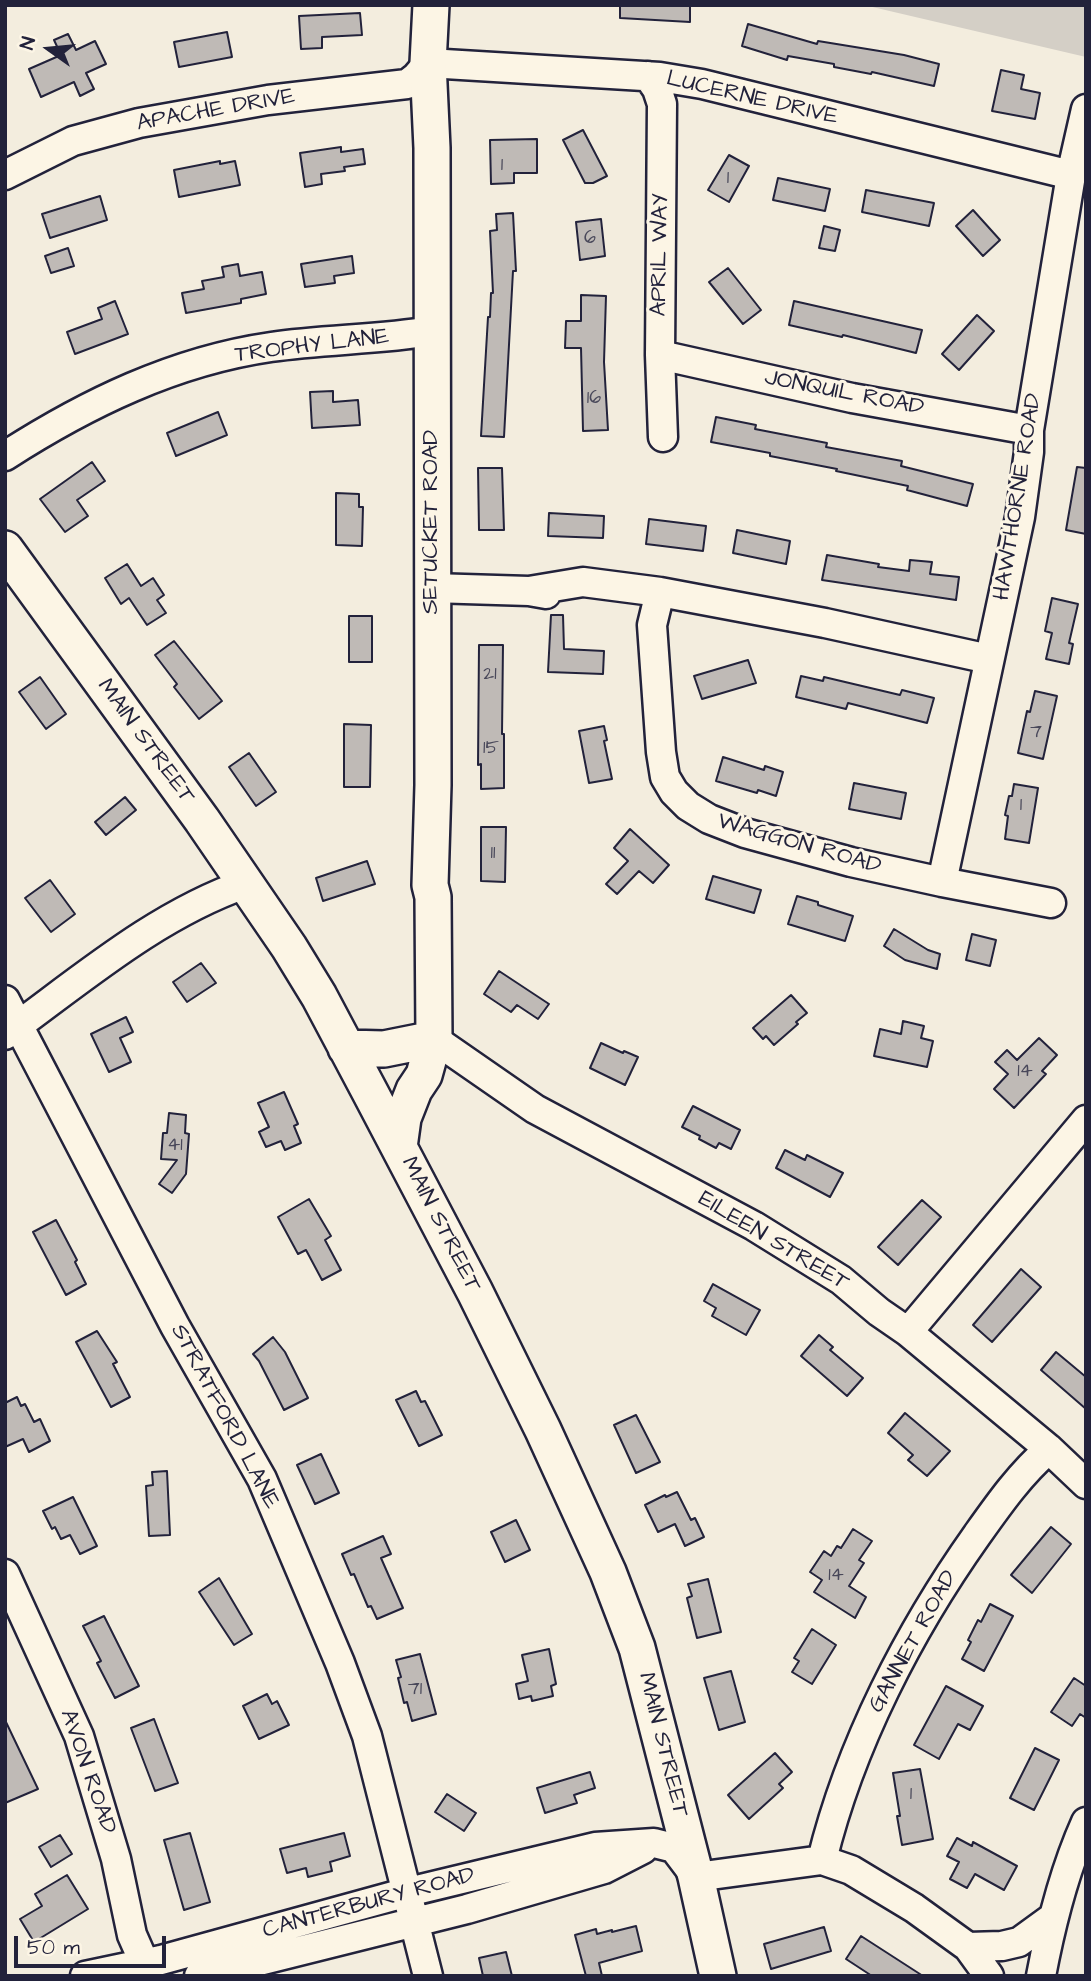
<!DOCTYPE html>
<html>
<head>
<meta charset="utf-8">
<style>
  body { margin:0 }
  #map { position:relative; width:1091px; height:1981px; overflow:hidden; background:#f3edde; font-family:"Architects Daughter",sans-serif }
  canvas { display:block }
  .frame { position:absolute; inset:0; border:7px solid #22223b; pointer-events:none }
  .north { position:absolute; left:14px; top:14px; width:70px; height:70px; -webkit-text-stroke:5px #fcf5e5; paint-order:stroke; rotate:285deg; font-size:19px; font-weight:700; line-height:28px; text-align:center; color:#22223b }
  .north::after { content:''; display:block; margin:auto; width:24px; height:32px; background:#22223b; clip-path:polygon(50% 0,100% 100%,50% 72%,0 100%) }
  .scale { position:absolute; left:14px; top:1936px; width:152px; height:32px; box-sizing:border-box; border:4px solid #22223b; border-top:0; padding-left:9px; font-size:21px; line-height:24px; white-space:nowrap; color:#22223b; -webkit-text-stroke:5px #fcf5e5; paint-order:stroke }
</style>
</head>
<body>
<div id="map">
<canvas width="1091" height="1981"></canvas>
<div class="frame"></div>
<div class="north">N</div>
<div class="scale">50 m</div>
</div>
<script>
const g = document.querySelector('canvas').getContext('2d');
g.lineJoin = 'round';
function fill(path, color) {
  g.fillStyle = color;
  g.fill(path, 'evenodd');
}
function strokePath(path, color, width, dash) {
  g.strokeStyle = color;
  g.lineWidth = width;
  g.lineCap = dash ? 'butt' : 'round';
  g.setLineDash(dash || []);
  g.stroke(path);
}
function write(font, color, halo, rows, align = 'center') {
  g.font = font + ' "Architects Daughter",sans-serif';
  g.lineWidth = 6;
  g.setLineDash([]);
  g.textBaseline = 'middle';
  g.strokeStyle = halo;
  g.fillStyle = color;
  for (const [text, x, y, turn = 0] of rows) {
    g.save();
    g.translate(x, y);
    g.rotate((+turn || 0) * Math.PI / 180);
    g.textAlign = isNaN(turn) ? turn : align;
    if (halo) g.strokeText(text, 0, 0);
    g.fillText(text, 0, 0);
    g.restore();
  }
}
fill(new Path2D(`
  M864,5h222v52z`), '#d4cfc6');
const building = new Path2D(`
  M620,5h70v17l-70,-4z
  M360,13l2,22 -40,2v11l-21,1 -2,-33z
  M748,24l69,20 1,-3 86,14 35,9 -5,22 -62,-14 -1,2 -37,-7v-3l-46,-8 -1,4 -45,-14z
  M227,32l5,25 -53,10 -5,-25z
  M68,34l8,16 19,-9 11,23 -20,9 8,16 -14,7 -6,-14 -33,15 -12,-28 32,-14 -7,-15z
  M1001,70l23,5 -3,14 19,4 -5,26 -43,-8z
  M583,130l24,46 -14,7h-8l-22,-43z
  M537,139v34h-23v10l-23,1 -1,-44z
  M341,147v5l22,-3 2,15 -21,3 1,4 -24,3 1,10 -17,3 -5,-34z
  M729,155l20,11 -20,36 -21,-12z
  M220,161v3l15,-3 5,24 -61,12 -5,-27z
  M778,178l52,11 -5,22 -52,-11z
  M866,190l68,13 -5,23 -67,-14z
  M100,196l7,24 -57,18 -8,-24z
  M973,210l27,30 -17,16 -27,-30z
  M513,213l3,58h-3l-9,166 -23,-1 7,-119h2l1,-24h2l-3,-62 7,-1 -1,-16z
  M601,219l4,37 -25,4 -4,-38z
  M824,226l16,4 -5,21 -16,-3z
  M68,248l6,18 -23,7 -6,-17z
  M352,256l2,17 -20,3 1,7 -30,4 -4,-23z
  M238,264l2,12 22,-4 4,22 -25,5v4l-55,10 -4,-20 22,-4 -2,-8 22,-4 -2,-10z
  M728,268l33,42 -18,14 -34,-42z
  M581,295l25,1 -2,66 4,68 -25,1 -2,-83h-16l1,-27h15z
  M115,301l13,33 -53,20 -8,-22 35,-13 -4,-11z
  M794,301l128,29 -6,23 -73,-18 -1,2 -53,-12z
  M977,315l17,16 -35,39 -17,-16z
  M333,391v11l25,-2 2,25 -48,3 -2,-36z
  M218,412l9,23 -51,21 -9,-23z
  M716,417l40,8 -1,4 72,14 -1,4 76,14 -1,5 72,18 -6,22 -60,-16 1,-4 -72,-15 1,-2 -67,-13v-3l-59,-11z
  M92,462l13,19 -28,19 11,16 -23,16 -25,-33z
  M1077,467l9,1v66l-20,-4z
  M478,468h24l2,62h-25z
  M336,493l23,1v13h4l-1,39 -26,-1z
  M549,513l55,3 -1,22 -55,-2z
  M649,519l57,7 -3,25 -57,-7z
  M737,530l53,11 -4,23 -53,-11z
  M827,555l52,9 -1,3 31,4 1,-11 22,2 -2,12 29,3 -3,23 -134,-20z
  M127,564l14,22 12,-8 11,17 -7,5 9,13 -19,12 -18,-27 -8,6 -16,-26z
  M1052,598l26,6 -9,39 4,1 -4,20 -23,-5 6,-26 -7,-2z
  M551,615h12l1,34 40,2 -1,23 -55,-2z
  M349,616h23v46h-23z
  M174,641l48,60 -23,18 -25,-32 3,-3 -22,-29z
  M479,645h24l-1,89h2v54l-23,1v-25l-3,1z
  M748,660l8,23 -54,16 -8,-23z
  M801,676l22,5 1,-4 76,18 2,-5 32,8 -7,25 -79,-20 -2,6 -50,-12z
  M40,677l26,37 -20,15 -27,-37z
  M1035,691l22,5 -14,63 -25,-6 9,-42 3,1z
  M344,724l27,1 -1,62h-26z
  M604,726l3,14 -3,1 8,38 -23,4 -10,-52z
  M249,753l27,39 -20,14 -27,-39z
  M723,757l41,13 1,-4 18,6 -7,24 -18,-6 -1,3 -41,-12z
  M854,783l52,10 -5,26 -52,-10z
  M1014,784l24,4 -9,55 -24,-4 3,-23 -3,-1 4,-19h3z
  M125,797l11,13 -30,25 -11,-13z
  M481,827h25l-1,55 -24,-1z
  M630,829l39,36 -16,18 -14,-12 -22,23 -11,-10 22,-23 -14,-13z
  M367,861l8,23 -52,17 -7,-23z
  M713,876l48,14 -7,23 -48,-14z
  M50,880l25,34 -24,18 -26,-34z
  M797,896l21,6v3l35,11 -8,25 -57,-17z
  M894,929l34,21 12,4 -3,15 -32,-9 -21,-14z
  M972,934l24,6 -6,26 -24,-6z
  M201,963l15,20 -29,19 -14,-20z
  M499,971l50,33 -11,15 -21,-14 -6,7 -27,-18z
  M791,995l16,18 -11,9 2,2 -24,21 -8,-9 -3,3 -10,-11z
  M126,1017l7,15 -13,6 11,24 -22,10 -18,-38z
  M903,1021l21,5 -3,12 12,3 -6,26 -53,-11 6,-27 21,5z
  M1039,1038l18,17 -15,16 4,3 -32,34 -20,-19 14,-15 -13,-12 12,-12 10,10z
  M601,1043l22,10 1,-2 14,6 -13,28 -35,-17z
  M284,1092l14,32 -4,2 7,17 -16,7 -4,-9 -15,6 -7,-15 10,-5 -11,-24z
  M693,1106l47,24 -9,19 -12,-6 -3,5 -17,-9 1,-3 -18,-9z
  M169,1113l17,2 -1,18 4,1 -3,40 -14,19 -13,-9 18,-24 -16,-1 2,-26h4z
  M785,1150l20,10 2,-5 36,18 -13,24 -54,-29z
  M309,1199l22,37 -6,4 16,30 -19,10 -16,-30 -8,4 -20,-37z
  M922,1200l19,17 -43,48 -20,-18z
  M56,1220l21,40 -2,2 11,22 -20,11 -33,-63z
  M1021,1269l20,18 -49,55 -19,-17z
  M713,1284l47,26 -14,25 -34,-19 4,-8 -12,-7z
  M97,1331l20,31 -4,2 17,33 -19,10 -35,-65z
  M819,1335l14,12 -3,3 33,28 -16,18 -46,-40z
  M273,1337l12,15 23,46 -24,12 -25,-49 -6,-7z
  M1056,1352l30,25v32l-45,-39z
  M416,1391l5,11 4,-1 17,34 -23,11 -23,-46z
  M17,1397l4,9 4,-2 9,18 6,-3 10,22 -21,11 -6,-13 -18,8v-44z
  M905,1413l45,38 -23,25 -19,-16 5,-5 -25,-22z
  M636,1415l24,47 -24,11 -22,-48z
  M321,1454l18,39 -24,11 -18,-39z
  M167,1471l3,64 -21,1 -3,-50 7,-1 -1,-13z
  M677,1492l14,28 4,-2 9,19 -19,9 -10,-22 -17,8 -13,-27 20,-10 1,2z
  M73,1497l24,49 -17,8 -10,-19 -9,4 -6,-12 -3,2 -9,-18z
  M516,1520l14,30 -25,12 -14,-30z
  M1051,1527l20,17 -39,49 -21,-18z
  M853,1529l19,12 -13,19 5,3 -15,23 17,11 -11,21 -41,-26 8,-12 -12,-8 14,-21 7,5 6,-10 4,2z
  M383,1536l8,18 -10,4 22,50 -26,11 -6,-13 -3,1 -14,-33 -3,1 -9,-21z
  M219,1578l33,56 -18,11 -35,-53z
  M708,1579l13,53 -24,6 -10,-40 5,-2 -4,-12z
  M990,1604l23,12 -29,55 -22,-12 9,-17 -3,-2 10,-20 3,2z
  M104,1616l35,70 -24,12 -18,-35 4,-2 -18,-35z
  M812,1629l24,16 -24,39 -20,-12 7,-11 -5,-3z
  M549,1649l7,35 -5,2 2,10 -21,5 -1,-5 -12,3 -3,-15 12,-3 -6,-26z
  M420,1654l16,60 -24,7 -5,-19 -3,1 -6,-25 3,-1 -5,-17z
  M731,1671l14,51 -26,8 -15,-52z
  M1074,1678l12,8v32l-6,-4 -8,12 -21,-14z
  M946,1686l37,20 -13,24 -12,-6 -19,35 -25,-14z
  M267,1694l5,10 5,-3 12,24 -30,14 -16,-33z
  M154,1719l24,64 -23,8 -24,-63z
  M5,1720l33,69 -33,14z
  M1035,1748l24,12 -25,50 -24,-12z
  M775,1753l17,19 -13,12 4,4 -34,31 -21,-24z
  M920,1769l13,70 -31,6 -5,-29h3l-7,-43z
  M590,1772l5,16 -21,7 3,8 -32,10 -8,-25z
  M447,1794l29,19 -12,18 -29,-19z
  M190,1833l20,69 -26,8 -20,-70z
  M344,1833l6,23 -20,6 2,9 -24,6 -2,-9 -19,5 -7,-24z
  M60,1835l12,19 -21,13 -12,-20z
  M957,1838l15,8 1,-4 44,24 -13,24 -29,-16 -8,14 -17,-9 9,-17 -12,-6z
  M67,1875l21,34 -54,33 -14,-23 22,-13 -7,-12z
  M636,1926l6,25 -43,12 3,13h-16l-11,-41 21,-6 1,5 15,-4v2z
  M824,1927l7,24 -60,18 -7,-25z
  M861,1936l62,40h-51l-26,-17z
  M506,1952l6,24h-29l-4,-18z`);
fill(building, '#bfbab6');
strokePath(building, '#22223b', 2);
const minor = new Path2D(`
  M648,76l9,13 5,15 -2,251 3,82
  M5,175l68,-34 66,-18 129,-23 139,-16 9,-7 12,-14 232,14 42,7 369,91
  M660,355l192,43 177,32
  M5,456c81,-52 169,-95 266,-109 53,-8 107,-7 160,-16
  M432,588l97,3 17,3
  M529,591l54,-9 77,10 165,31 164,36
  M660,592l-8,33 9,127 4,25 9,15 14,14 21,13 36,14 106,29 91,20 109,21
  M942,882l78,-365 9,-65v-22l42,-255 15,-66
  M5,1000l170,326 87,153 78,184 27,73 61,240
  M5,1035c76,-55 151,-120 240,-151
  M434,1039l101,70 219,117 87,54 38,32 29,20 141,117 37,35
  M908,1332l178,-212
  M5,1574l74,162 37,123 16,76 18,41
  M822,1860c28,-115 87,-229 155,-325 22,-31 43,-61 72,-86
  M968,1947l21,29
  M85,1976l76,-16 247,-68 187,-45 59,-4 20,5 22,29 126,-17 29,10 63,38 54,39 34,-1 17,-4 33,-24
  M199,1976l268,-67 137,-40 39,-20
  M1041,1976c10,-53 23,-105 45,-154`);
const major = new Path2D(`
  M5,549l197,271 87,127 30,49 52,98 104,198 68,138 65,142 29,76 59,229 22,99
  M346,1048l38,1 50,-10
  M399,1147l4,-29 11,-28 10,-15 10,-36 -1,-142 -3,-12 3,-100 -1,-637 -4,-85 3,-58`);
strokePath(minor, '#22223b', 33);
strokePath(major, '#22223b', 40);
strokePath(minor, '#fcf5e5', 28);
strokePath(major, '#fcf5e5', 35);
write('19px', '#49485a', null, [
  ["1",502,166],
  ["1",728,179],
  ["6",590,239],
  ["16",594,399],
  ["21",490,675],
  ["7",1036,733],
  ["15",491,749],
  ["1",1021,806],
  ["11",493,854],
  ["14",1025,1072],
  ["41",175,1146],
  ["14",836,1576],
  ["71",415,1690],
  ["1",911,1795]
]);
write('23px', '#22223b', '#fcf5e5', [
  ["LUCERNE DRIVE",752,99,13],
  ["APACHE DRIVE",216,111,-10],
  ["APRIL WAY",661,255,-89],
  ["TROPHY LANE",312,347,-7],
  ["JONQUIL ROAD",844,394,11],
  ["HAWTHORNE ROAD",1019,497,-81],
  ["SETUCKET ROAD",432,522,-90],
  ["MAIN STREET",145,742,54],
  ["WAGGON ROAD",799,845,16],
  ["MAIN STREET",440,1225,63],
  ["EILEEN STREET",773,1242,31],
  ["STRATFORD LANE",224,1417,62],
  ["GANNET ROAD",914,1642,-61],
  ["MAIN STREET",662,1745,76],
  ["AVON ROAD",87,1772,71],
  ["CANTERBURY ROAD",369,1904,-15]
]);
</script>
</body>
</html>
